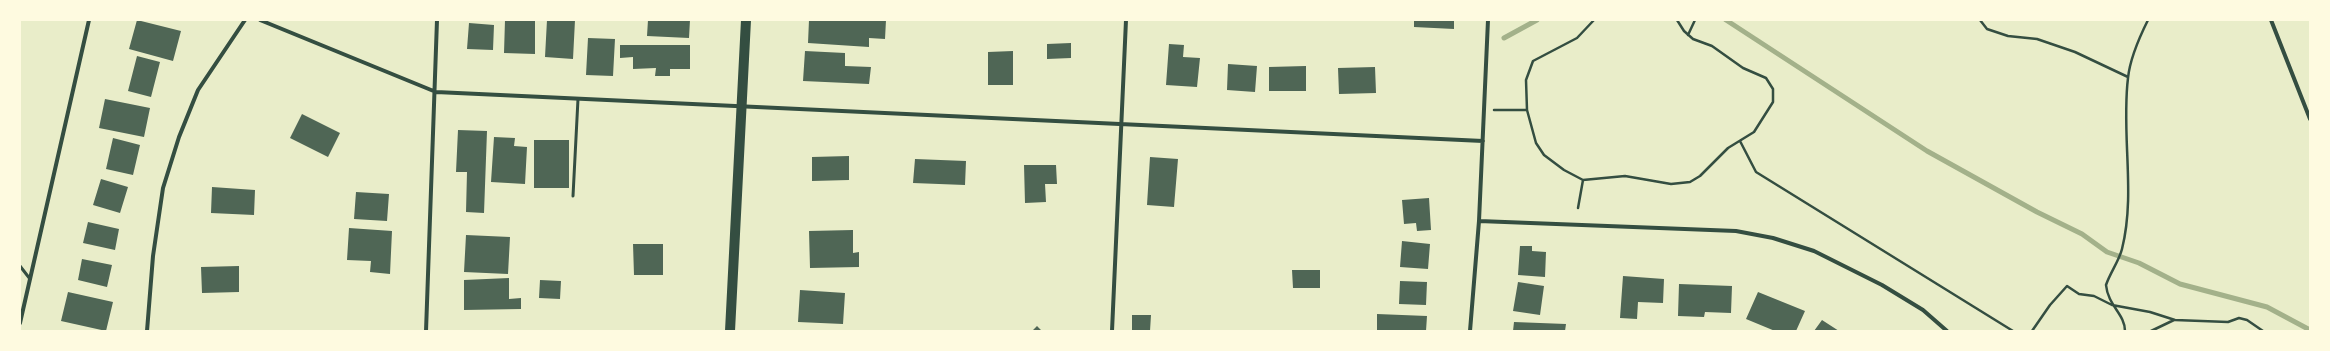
<!DOCTYPE html>
<html>
<head>
<meta charset="utf-8">
<style>
  body { margin:0 }
  #map { position:relative; width:2330px; height:351px; overflow:hidden; background:#e9edc9; font-family:Manrope,sans-serif }
  canvas { display:block }
  .frame { position:absolute; inset:0; border:21px solid #fefae0; pointer-events:none }
</style>
</head>
<body>
<div id="map">
<canvas width="2330" height="351"></canvas>
<div class="frame"></div>
</div>
<script>
const g = document.querySelector('canvas').getContext('2d');
g.lineJoin = 'round';
function strokePath(path, color, width, dash) {
  g.strokeStyle = color;
  g.lineWidth = width;
  g.lineCap = dash ? 'butt' : 'round';
  g.setLineDash(dash || []);
  g.stroke(path);
}
function fill(path, color) {
  g.fillStyle = color;
  g.fill(path, 'evenodd');
}
strokePath(new Path2D(`
  M1726,20l201,131 110,61 45,22 25,18 32,11 41,21 87,23 43,23
  M1504,38l33,-18`), '#a3b18a', 5);
fill(new Path2D(`
  M137,20l44,11 -8,30 -44,-12z
  M505,20h30v34l-31,-1z
  M547,20h28l-2,39 -28,-2z
  M648,20h42l-1,18 -42,-2z
  M809,20h77l-1,19 -16,-1v9l-61,-4z
  M1414,20h40v9l-40,-2z
  M469,23l25,2 -1,25 -26,-1z
  M588,38l27,1 -2,37 -27,-1z
  M1071,43v15l-24,1v-15z
  M1169,44l15,1 -1,12 17,1 -3,29 -31,-2z
  M620,45h70v24h-20v7h-15l1,-8 -23,1v-12l-13,1z
  M805,51l40,2v13l26,1 -2,17 -66,-3z
  M1013,51v34h-25v-33z
  M137,56l23,6 -9,35 -23,-6z
  M1228,64l29,2 -2,26 -28,-2z
  M1306,66v25h-37v-24z
  M1375,67l1,26 -37,1 -1,-26z
  M105,99l45,9 -6,29 -45,-9z
  M302,114l38,19 -12,24 -38,-19z
  M458,130l29,1 -3,82 -18,-1 1,-40h-11z
  M494,137l21,1 -1,8 13,1 -2,37 -34,-2z
  M113,138l27,7 -7,30 -27,-6z
  M534,140h35v48h-35z
  M849,156v24l-37,1v-24z
  M1150,157l28,2 -4,48 -27,-2z
  M915,159l51,2 -1,24 -52,-2z
  M1024,165h32l1,19h-12l1,18 -21,1z
  M101,179l27,8 -8,26 -27,-8z
  M212,187l43,3 -1,25 -43,-2z
  M356,192l33,2 -2,27 -33,-2z
  M1429,198l2,32 -14,1 -1,-8 -12,1 -2,-24z
  M88,222l31,7 -4,21 -32,-7z
  M349,228l43,3 -2,43 -20,-2 1,-11 -24,-1z
  M853,230v23l6,-1v15l-49,1 -1,-37z
  M466,235l44,2 -2,37 -44,-2z
  M1402,241l28,3 -2,25 -28,-2z
  M633,244h30v31h-29z
  M1520,246h12v5l14,1 -1,25 -27,-2z
  M82,259l30,6 -5,22 -29,-7z
  M239,266v26l-37,1 -1,-26z
  M1292,270h28v18h-27z
  M1623,276l41,3 -1,24 -25,-1 -1,17 -17,-1z
  M509,278v21l12,-1v11l-57,1v-30z
  M540,280l21,1 -1,18 -21,-1z
  M1400,281l27,1 -1,23 -27,-1z
  M1518,282l26,4 -4,29 -27,-4z
  M1679,284l53,2 -1,27 -26,-1 -1,5 -26,-1z
  M800,290l45,3 -2,31 -45,-2z
  M68,292l45,10 -7,29 -45,-10z
  M1758,292l47,19 -9,20h-21l-29,-12z
  M1377,314l50,2 -1,15h-49z
  M1132,315h19l-1,16h-18z
  M1822,320l17,11h-25z
  M1514,322l52,2 -1,7h-52z
  M1037,326l5,5h-10z`), '#4f6655');
strokePath(new Path2D(`
  M1594,20l-17,18 -44,23 -7,19 1,30 9,33 8,12 20,15 19,10 42,-4 46,8 19,-2 10,-6 28,-28 26,-16 19,-30v-13l-7,-11 -23,-10 -31,-22 -19,-7 -9,-8 -7,-11
  M1980,20l7,9 21,7 29,3 38,13 53,25
  M1688,35l7,-15
  M1494,110h33
  M1740,141l16,31 257,159
  M1578,208l5,-28
  M2032,331l18,-26 17,-19 12,8 15,2 18,9 38,7 25,8 53,2 11,-4 8,2 16,11
  M2125,331c0,-17 -17,-25 -19,-46 4,-12 13,-24 16,-36 14,-56 -1,-115 6,-171 2,-20 11,-40 20,-58
  M2151,331l23,-11`), '#344e41', 2.5);
strokePath(new Path2D(`
  M573,196l5,-97
  M20,266l10,13`), '#344e41', 3);
strokePath(new Path2D(`
  M260,20l176,72 1047,49
  M2271,20l39,99
  M1479,221l257,10 37,7 41,13 68,34 41,25 24,21
  M20,323l69,-303
  M147,331l6,-75 10,-68 16,-51 19,-47 47,-70
  M426,331l11,-311
  M1112,331l14,-311
  M1470,331l9,-110 9,-201`), '#344e41', 4);
strokePath(new Path2D(`
  M730,331l16,-311`), '#344e41', 10);
</script>
</body>
</html>
